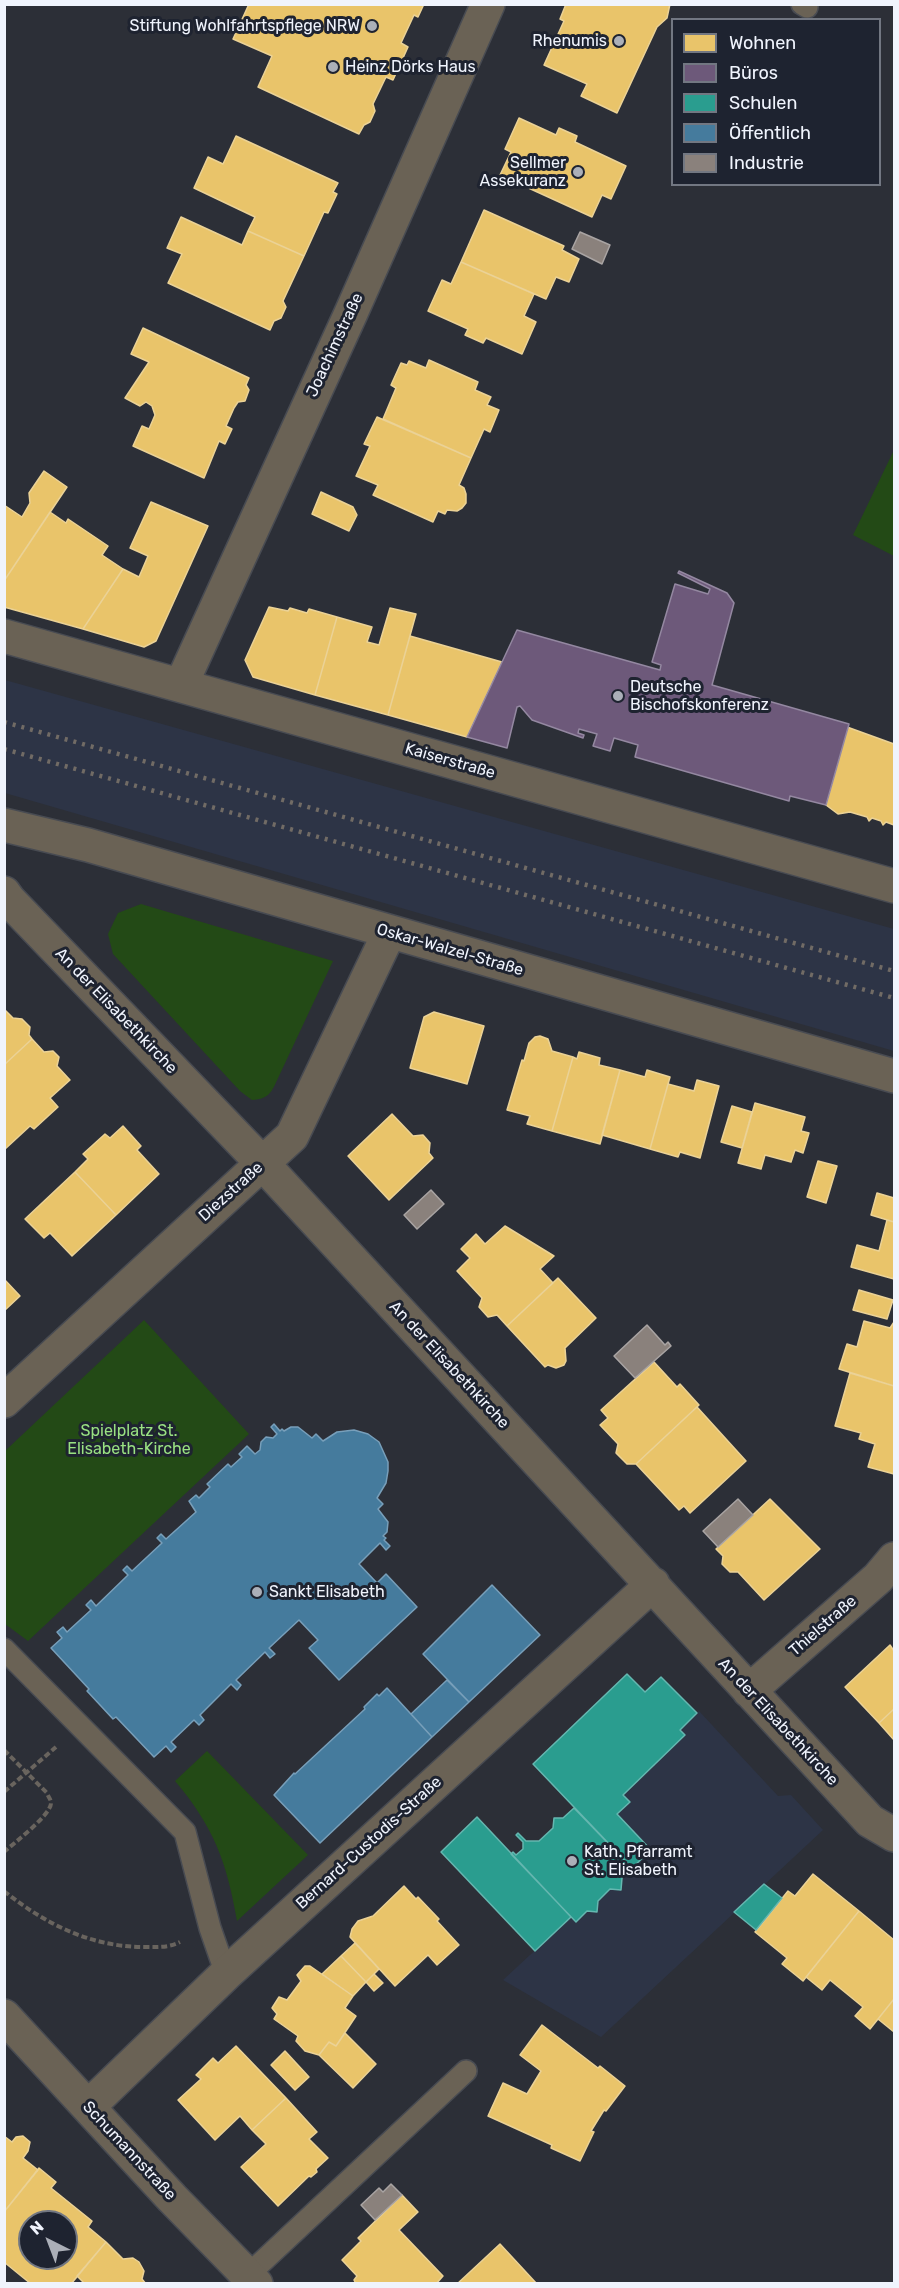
<!DOCTYPE html>
<html>
<head>
<meta charset="utf-8">
<style>
  body { margin:0 }
  #map { position:relative; width:899px; height:2288px; overflow:hidden; background:#2c2f37; font-family:Rubik,sans-serif }
  canvas { display:block }
  .frame { position:absolute; inset:0; border:6px solid #f0f4fd; pointer-events:none }
  .legend { position:absolute; left:671px; top:18px; width:210px; height:168px; box-sizing:border-box; background:#1e2330; border:2px solid #727782; margin:0; padding:8px 10px; list-style:none; font-size:18px; color:#f0f4fd }
  .legend li { display:flex; align-items:center; gap:12px; height:30px }
  .legend b { width:30px; border:2px solid #727782 }
  .north { position:absolute; left:18px; top:2210px; width:60px; height:60px; box-sizing:border-box; background:#1e2330; border:2px solid #727782; border-radius:50%; rotate:318deg; font-size:16px; font-weight:700; line-height:24px; text-align:center; color:#f0f4fd }
  .north::after { content:''; display:block; margin:auto; width:21px; height:27px; background:#abafb8; clip-path:polygon(50% 0,100% 100%,50% 72%,0 100%) }
</style>
</head>
<body>
<div id="map">
<canvas width="899" height="2288"></canvas>
<div class="frame"></div>
<ul class="legend">
<li><b style="height:16px;background:#e9c46a"></b>Wohnen</li>
<li><b style="height:16px;background:#6d597a"></b>Büros</li>
<li><b style="height:16px;background:#2a9d8f"></b>Schulen</li>
<li><b style="height:16px;background:#457b9d"></b>Öffentlich</li>
<li><b style="height:16px;background:#8a817c"></b>Industrie</li>
</ul>
<div class="north">N</div>
</div>
<script>
const g = document.querySelector('canvas').getContext('2d');
g.lineJoin = 'round';
function fill(path, color) {
  g.fillStyle = color;
  g.fill(path, 'evenodd');
}
function strokePath(path, color, width, dash) {
  g.strokeStyle = color;
  g.lineWidth = width;
  g.lineCap = dash ? 'butt' : 'round';
  g.setLineDash(dash || []);
  g.stroke(path);
}
function write(font, color, halo, rows, align = 'center') {
  g.font = font + ' Rubik,sans-serif';
  g.lineWidth = 6;
  g.setLineDash([]);
  g.textBaseline = 'middle';
  g.strokeStyle = halo;
  g.fillStyle = color;
  for (const [text, x, y, turn = 0] of rows) {
    g.save();
    g.translate(x, y);
    g.rotate((+turn || 0) * Math.PI / 180);
    g.textAlign = isNaN(turn) ? turn : align;
    if (halo) g.strokeText(text, 0, 0);
    g.fillText(text, 0, 0);
    g.restore();
  }
}
fill(new Path2D(`
  M5,680l889,249v122l-889,-258z
  M627,1674l18,18 16,-15 36,36 2,-2 79,85 13,-1 32,35 -222,207 -98,-57 68,-63 5,5 11,-11 10,1 1,-11 12,-12 11,1 1,-12 10,-10 -99,-104z`), '#2d3446');
fill(new Path2D(`
  M894,450v106l-41,-21z
  M141,904l192,57 -54,115c-7,15 -9,23 -27,24l-12,-9 -127,-137 -5,-20 10,-21z
  M144,1320l105,114 -221,207 -23,-17v-173z
  M207,1751l101,104 -71,66c-10,-58 -23,-94 -62,-140z`), '#234a16');
const homes = new Path2D(`
  M249,4h175l-6,13 -4,-2 -13,28 7,4 -15,33 -7,-3 -13,27 2,7 -5,11 -6,3 -5,9 -101,-47 14,-31 -39,-17z
  M566,4h104l-3,14 -10,9 -40,86 -36,-17 6,-12 -43,-19 20,-44 -4,-2z
  M519,118l37,17 3,-7 18,8 -2,6 51,24 -15,33 -9,-4 -10,22 -92,-42 11,-23 -6,-3z
  M236,136l102,47 -5,9 4,2 -9,19 -4,-1 -20,44 -56,-25 7,-14 -61,-29 14,-31 15,7z
  M484,210l80,36 -2,4 17,9 -10,23 -13,-5 -10,22 -85,-37z
  M181,217l61,28 6,-14 56,25 -21,45 3,6 -5,11 -7,3 -4,9 -102,-47 14,-29 -15,-6z
  M461,262l73,32 -10,22 12,6 -14,32 -36,-16 -3,5 -18,-8 3,-6 -40,-18 14,-31 9,4z
  M143,328l106,50 -3,7 3,5 -4,11 -7,1 -4,6 -8,18 6,3 -7,15 -6,-3 -15,37 -71,-32 9,-20 7,3 6,-14 -3,-9 -6,-4 -6,4 -15,-8 24,-36 -18,-8z
  M429,360l49,22 -3,8 16,7 -4,8 12,5 -9,22 -6,-3 -13,29 -88,-39 13,-31 -5,-3 10,-22 6,2 2,-4 17,7z
  M377,417l94,41 -12,27 5,3 2,6v9l-4,5 -5,3 -10,-1 -2,4 -7,-3 -5,11 -60,-27 5,-10 -22,-9 14,-30 -6,-2z
  M44,471l23,16 -63,94v-76l18,12 8,-14 -1,-10z
  M321,492l32,15 4,8 -8,16 -37,-17z
  M151,502l57,24 -52,115 -12,6 -61,-18 40,-60 16,8 9,-21 -18,-8z
  M50,512l16,11 2,-4 40,27 -6,9 21,14 -40,60 -79,-22v-26z
  M269,607l19,4 2,-3 17,5 2,-4 28,8 -22,78 -62,-18 -8,-17z
  M390,608l26,6 -28,101 -73,-20 22,-78 35,10 -5,15 12,3z
  M410,636l92,26 -35,75 -79,-22z
  M847,727l47,17v81l-8,-3 -3,3 -2,-4 -9,-3 -3,3 -2,-4 -17,-5 -12,2 -12,-9z
  M4,1009l9,9 9,1 8,8 -1,8 3,4 -28,26z
  M434,1012l50,14 -17,58 -57,-16 14,-51z
  M540,1036l8,3 4,12 21,6 -21,74 -25,-7 3,-8 -23,-6 15,-50 2,1 5,-18 6,-6z
  M32,1039l12,13 9,-1 6,6 -2,9 13,14 -20,18 8,9 -24,22 -4,-3 -26,24v-85z
  M579,1052l21,6 -1,7 21,5 -20,74 -48,-13 21,-74 4,2z
  M620,1070l25,7 2,-7 23,7 -20,72 -48,-14z
  M697,1080l22,6 -19,72 -20,-6 -2,5 -28,-8 18,-65 26,7z
  M755,1103l50,14 -4,14 8,2 -6,20 -8,-3 -4,12 -26,-7 -4,14 -23,-6z
  M732,1106l20,6 -10,36 -21,-6z
  M392,1114l21,22 10,-1 7,8 -1,10 4,5 -44,42 -41,-44z
  M123,1126l18,20 -4,4 22,24 -43,41 -41,-43 13,-13 -5,-5 22,-20 5,4z
  M818,1161l19,5 -11,37 -19,-6z
  M75,1172l41,43 -44,41 -22,-23 -6,5 -19,-19z
  M877,1193l17,5v-3v27l-23,-7z
  M887,1220l7,2v57l-43,-12 6,-22 22,6z
  M505,1226l49,30 -14,13 13,14 -46,43 -10,-11 -9,2 -9,-10 3,-9 -25,-27 13,-13 -9,-9 15,-15 9,10z
  M558,1278l38,40 -31,30 1,13 -2,4 -8,3 -8,-3 -3,2 -38,-41z
  M4,1279l16,17 -16,15z
  M859,1290l34,10 -6,19 -34,-9z
  M864,1321l26,7 4,-6v64l-55,-17 8,-25 10,3z
  M654,1362l23,25 3,-3 19,21 -63,59h-9l-11,-11 2,-9 -18,-19 8,-7 -7,-8z
  M850,1373l44,13v88l-26,-7 7,-23 -16,-5 2,-6 -26,-7z
  M697,1407l49,54 -56,52 -6,-7 -5,4 -43,-46z
  M770,1499l50,50 -56,51 -26,-28h-8l-8,-8 1,-8 -7,-7z
  M890,1645l4,6v58l-15,14 -34,-36z
  M894,1709v31l-15,-17z
  M813,1874l46,37 -56,70 -21,-17 5,-6 -32,-26 33,-41 7,5z
  M404,1886l12,13 2,-2 21,22 -2,2 22,24 -22,20 -9,-10 -33,31 -45,-49 2,-8 6,-8 15,-5z
  M859,1911l35,29v59l-24,30 -15,-13 8,-9 -33,-27 -8,10 -16,-13z
  M355,1943l24,26 -13,13 -25,-26z
  M341,1956l25,26 -13,14 -31,-22z
  M305,1966h5l43,30 -8,12 11,8 -20,30 -7,-4 -10,13 -14,-4 -9,-10 2,-5 -24,-17 3,-5 -5,-6 7,-11 8,3 14,-19 -4,-6z
  M374,1974l9,9 -9,8 -8,-9z
  M894,1999v33l-16,-13z
  M542,2025l56,43 2,-2 25,20 -19,25 -2,-1 -13,21 3,1 -14,29 -29,-13 1,-3 -64,-29 15,-33 24,11 14,-23 -21,-16z
  M345,2033l31,31 -23,24 -34,-33 10,-13 7,4z
  M236,2046l50,52 -34,32 -12,-14 -25,24 -37,-40 23,-21 -5,-4 17,-17 5,5z
  M285,2051l24,26 -14,13 -24,-25z
  M286,2098l31,34 -8,7 19,19 -12,11 1,3 -6,5 -2,-1 -31,30 -37,-39 25,-23 -14,-14z
  M4,2136l8,6 4,-5 7,-1 7,6 -2,9 -5,7 15,12 -34,42z
  M39,2168l17,14 -5,6 41,33 -4,6 18,15 -35,42h-40l-27,-22v-50zM30,2222h36v36h-36z
  M402,2195l16,17 -19,18 44,46 -7,8h-80l-2,-4 3,-4 -15,-16 19,-19 -3,-3z
  M106,2242l17,17 10,-1 6,4 5,9 -2,8 4,5h-61l-8,-8z
  M500,2244l37,40h-80z`);
fill(homes, '#e9c46a');
strokePath(homes, '#ebd296', 1.5);
const offices = new Path2D(`
  M679,571l48,22 7,10 -22,82 137,39 -23,81 -36,-9 -1,5 -154,-44 3,-12 -24,-7 -4,13 -17,-5 4,-12 -18,-5 -1,4 6,2 -1,3 -51,-18 -12,-14 -3,1 -10,41 -40,-11 50,-107 143,40 1,-5 -9,-3 23,-78 33,10 2,-5 -32,-16z`);
fill(offices, '#6d597a');
strokePath(offices, '#9488a1', 1.5);
const schools = new Path2D(`
  M627,1674l18,18 16,-15 36,36 -17,17 5,5 -62,60 7,7 -13,12 34,36 -19,18 -99,-104z
  M574,1808l58,60 -10,10 -1,12 -11,-1 -12,12 -1,11 -10,-1 -11,11 -65,-68 2,-2 3,3 7,-6v-7l-7,-7 2,-2 8,8h13l14,-13 1,-10h9z
  M477,1817l94,100 -36,34 -94,-99z
  M764,1884l18,14 -26,32 -22,-18z`);
fill(schools, '#2a9d8f');
strokePath(schools, '#65b7b0', 1.5);
const public = new Path2D(`
  M274,1424l6,7 2,-2 2,2 7,-4h7l14,11 4,-4 7,7 14,-9 17,-2 14,4 11,8 9,20v9l-2,12 -9,15 6,6 -5,5 10,13 -1,10 -4,4 3,2 -2,2 6,6 -4,4 -6,-7 -21,21 18,19 9,-9 31,33 -78,73 -30,-32 9,-8 -19,-20 -30,28 6,6 -5,4 -5,-6 -29,28 5,5 -4,5 -6,-6 -31,31 4,5 -5,5 -5,-5 -23,22 5,5 -5,5 -5,-6 -12,11 -38,-40 -3,2 -26,-28 2,-2 -38,-41 11,-10 -5,-6 6,-5 4,5 24,-22 -5,-5 5,-5 5,6 32,-31 -5,-5 4,-4 5,5 30,-28 -5,-5 4,-4 5,5 30,-27 -7,-11 7,-6 3,3 11,-11 -3,-3 21,-20 3,3 11,-10 -3,-3 8,-8 8,8 5,-4 1,-8 5,-5 7,1 4,-4 -6,-7z
  M492,1585l48,50 -71,67 -46,-48z
  M447,1680l22,22 -37,35 -21,-23z
  M387,1688l45,49 -112,106 -46,-48 20,-22 1,1 70,-65 -1,-2 13,-13 2,2z`);
fill(public, '#457b9d');
strokePath(public, '#789fba', 1.5);
const industry = new Path2D(`
  M580,232l30,13 -8,19 -30,-15z
  M431,1190l13,14 -27,25 -13,-14z
  M647,1325l18,20 3,-3 3,4 -36,32 -21,-22z
  M738,1499l15,16 -35,32 -15,-16z
  M391,2184l11,11 -27,25 -14,-15 18,-17 4,4z`);
fill(industry, '#8a817c');
strokePath(industry, '#a9a4a3', 1.5);
const lane = new Path2D(`
  M802,4l5,3
  M4,1649l181,183 25,96 16,46
  M248,2275l218,-204`);
const street = new Path2D(`
  M4,636l890,250
  M181,685l170,-372 137,-309
  M4,825l84,20 806,231
  M4,893l5,7 254,264 607,657 24,14
  M4,1401l288,-265 97,-203
  M749,1691l129,-113 16,-19
  M4,2016l168,182 84,86
  M88,2107l138,-133 427,-390`);
strokePath(lane, '#484b52', 24);
strokePath(street, '#484b52', 36);
strokePath(new Path2D(`
  M4,1750l43,43c1,4 4,6 4,10 0,12 -37,40 -47,49
  M4,1792l52,-45
  M4,1891c41,33 87,56 140,56 13,0 24,1 36,-5`), '#69645e', 4, [6, 3]);
strokePath(lane, '#6a6255', 21);
strokePath(street, '#6a6255', 33);
strokePath(new Path2D(`
  M4,722l890,249
  M4,749l890,249`), '#716b65', 4.5, [3, 6]);
for (const [x, y, r, color] of [
  [372,26,6,"#abafb8"],
  [619,41,6,"#abafb8"],
  [333,67,6,"#abafb8"],
  [578,172,6,"#abafb8"],
  [618,696,6,"#abafb8"],
  [257,1592,6,"#abafb8"],
  [572,1861,6,"#abafb8"]
]) {
  const dot = new Path2D();
  dot.arc(x, y, r, 0, 2 * Math.PI);
  g.fillStyle = color;
  g.fill(dot);
  strokePath(dot, '#1e2330', 2);
}
write('16px', '#f0f4fd', '#1e2330', [
  ["Stiftung Wohlfahrtspflege NRW",360,26,"right"],
  ["Rhenumis",607,41,"right"],
  ["Heinz Dörks Haus",345,67],
  ["Sellmer",566,163,"right"],
  ["Assekuranz",566,181,"right"],
  ["Deutsche",630,687],
  ["Bischofskonferenz",630,705],
  ["Sankt Elisabeth",269,1592],
  ["Kath. Pfarramt",584,1852],
  ["St. Elisabeth",584,1870]
], 'left');
write('16px', '#f0f4fd', '#1e2330', [
  ["Joachimstraße",335,345,-65],
  ["Kaiserstraße",450,761,16],
  ["Oskar-Walzel-Straße",450,950,16],
  ["An der Elisabethkirche",116,1011,46],
  ["Diezstraße",231,1192,-42],
  ["An der Elisabethkirche",449,1365,47],
  ["Thielstraße",823,1626,-41],
  ["An der Elisabethkirche",778,1722,47],
  ["Bernard-Custodis-Straße",369,1843,-42],
  ["Schumannstraße",129,2151,47]
]);
write('16px', '#99e182', '#1e2330', [
  ["Spielplatz St.",129,1431],
  ["Elisabeth-Kirche",129,1449]
]);
</script>
</body>
</html>
